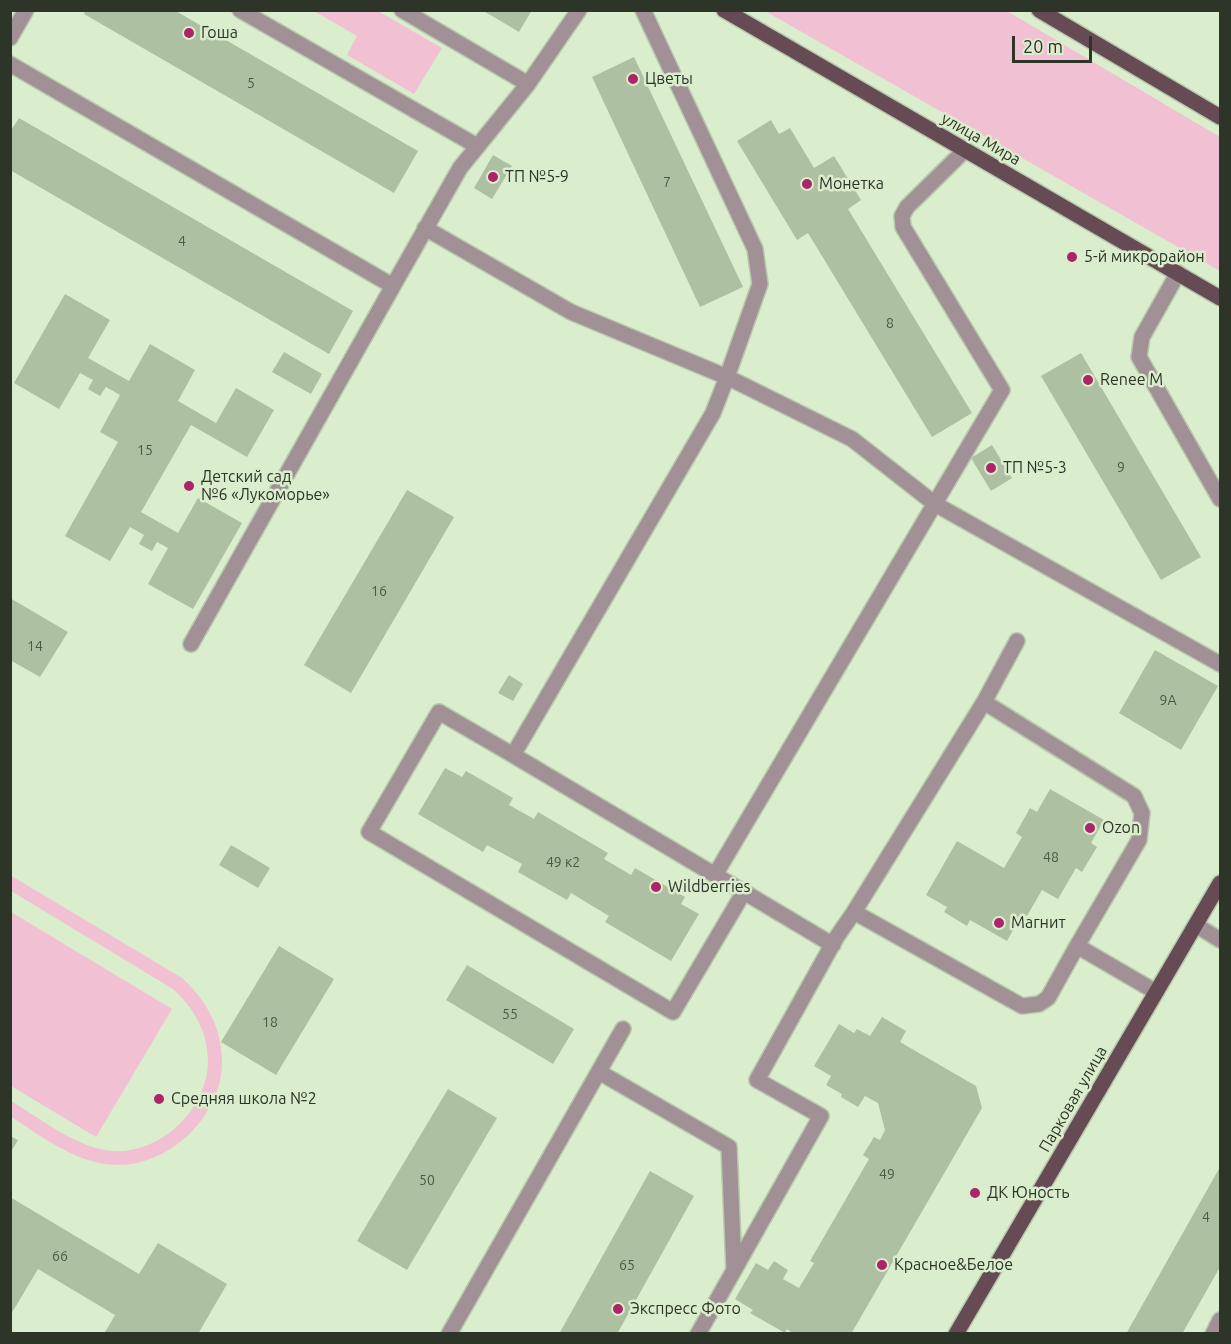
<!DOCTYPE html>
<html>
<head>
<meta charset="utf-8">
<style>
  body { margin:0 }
  #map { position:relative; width:1231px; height:1344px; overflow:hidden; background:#daedcd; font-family:Ubuntu,sans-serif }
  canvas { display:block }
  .frame { position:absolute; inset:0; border:12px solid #2d3428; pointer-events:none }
  .scale { position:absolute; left:1012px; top:36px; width:80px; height:27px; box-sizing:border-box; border:3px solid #2d3428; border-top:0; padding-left:8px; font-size:18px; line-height:21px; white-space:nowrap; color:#2d3428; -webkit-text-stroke:4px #daedcd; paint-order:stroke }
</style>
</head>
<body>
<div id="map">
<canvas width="1231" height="1344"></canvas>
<div class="frame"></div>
<div class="scale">20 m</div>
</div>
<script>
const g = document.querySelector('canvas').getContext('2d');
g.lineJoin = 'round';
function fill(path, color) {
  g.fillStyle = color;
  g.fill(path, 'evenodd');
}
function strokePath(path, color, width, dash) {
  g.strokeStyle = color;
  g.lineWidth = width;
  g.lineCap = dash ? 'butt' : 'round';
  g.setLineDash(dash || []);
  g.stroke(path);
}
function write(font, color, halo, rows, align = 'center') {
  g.font = font + ' Ubuntu,sans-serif';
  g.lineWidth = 5;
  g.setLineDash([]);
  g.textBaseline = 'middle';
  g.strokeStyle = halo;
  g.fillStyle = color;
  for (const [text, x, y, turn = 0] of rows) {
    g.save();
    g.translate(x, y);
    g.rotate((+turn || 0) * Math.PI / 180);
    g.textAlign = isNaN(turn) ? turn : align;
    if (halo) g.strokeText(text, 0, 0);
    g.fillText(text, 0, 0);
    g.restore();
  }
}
fill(new Path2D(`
  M314,11h64l64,37 -28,46 -67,-39 10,-19z
  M765,11h242l213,126v134z
  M10,875l172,103c24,22 40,49 40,84 0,53 -51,103 -104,103 -40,0 -75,-28 -107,-48v-16c30,18 71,51 107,50 46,0 89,-43 90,-89 0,-30 -14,-54 -35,-73l-162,-98z
  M11,912l161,97 -76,128 -85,-51z`), '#f1c1d3');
fill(new Path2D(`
  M86,10h88l244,141 -24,42 -310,-179z
  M482,10h50l-13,22z
  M634,57l109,230 -43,20 -108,-230z
  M19,118l334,193 -24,43 -319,-184v-38z
  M771,120l8,14 11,-6 24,40 20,-12 27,44 -13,9 124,204 -40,24 -124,-204 -11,7 -60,-99z
  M493,155l19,11 -20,33 -18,-11z
  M65,294l45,26 -22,38 41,23 21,-37 45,26 -17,31 38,22 20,-35 38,22 -27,47 -56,-32 -50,87 37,21 20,-35 44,25 -49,86 -45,-25 20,-36 -11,-6 -5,9 -13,-7 5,-9 -14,-8 -20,34 -45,-25 53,-94 -18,-10 20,-37 -14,-8 -6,9 -12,-7 5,-9 -13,-7 -21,36 -45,-26z
  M284,352l38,22 -11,20 -39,-22z
  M1081,353l120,204 -40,23 -120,-204z
  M992,445l20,33 -21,13 -20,-33z
  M407,490l47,27 -103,176 -47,-28z
  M10,598l58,34 -28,45 -30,-17z
  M1155,650l63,36 -37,64 -62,-37z
  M509,675l14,9 -10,17 -15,-8z
  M445,768l17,9 4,-6 47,27 -4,7 25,14 4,-7 70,41 -4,6 27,16 4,-7 50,29 -4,7 18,10 -28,47 -66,-39 4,-6 -38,-23 -4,7 -49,-28 4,-8 -35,-19 -4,7 -65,-38z
  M1050,789l54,31 -13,23 6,4 -15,25 -6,-4 -18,31 -16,-9 -15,26 -5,-2 -15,27 -37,-21 -3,6 -23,-14 3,-5 -21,-12 31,-54 47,27 18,-31 -6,-4 14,-25 7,4z
  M231,845l39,23 -12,20 -39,-23z
  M279,946l55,33 -58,96 -55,-33z
  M467,965l107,64 -21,35 -107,-64z
  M882,1017l24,14 -6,11 76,44 6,22 -131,226h-57l-7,-5 -2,4 -35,-20 3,-3 -18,-11 21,-36 12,7 6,-9 14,9 -5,9 16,9 15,-25 -4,-2 59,-102 -6,-4 11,-18 6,3 5,-10 -7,-27 -13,-7 -7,11 -17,-10 1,-3 -16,-9 5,-9 -17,-10 25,-42 15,9 3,-4 13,7z
  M448,1089l49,29 -90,152 -50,-29z
  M10,1136l8,4 -8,13z
  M1220,1167v100l-38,67h-56z
  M650,1171l44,25 -77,138h-58z
  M10,1197l129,77 19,-31 69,41 -29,50h-94l11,-19 -77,-46 -28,47z`), '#adc0a1');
const minor = new Path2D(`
  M240,10l237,136
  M643,10l112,239 5,35 -33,93 125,62 83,65 285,160
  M10,38l16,-28
  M10,64l383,222 67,-118 68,-84 -126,-74
  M528,84l51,-74
  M425,228l146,84 156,65 -14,36 -200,342 202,120 287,-485 -99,-163 -1,-11 5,-9 58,-57
  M1178,273l-36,64 -3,20 81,142
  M191,644l202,-358
  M984,702l150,94 8,17 -3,27 -62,106
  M513,755l-74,-43 -70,120 304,180 71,-120 -29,-17
  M744,892l89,53
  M854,912l130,-210 33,-61
  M1196,925l24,15
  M599,1072l130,75 5,122
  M449,1334l174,-305
  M698,1334l123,-218 -64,-36 79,-142 18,-26 168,94 17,-2 9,-6 29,-52 79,46
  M1213,1334l7,-14`);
const major = new Path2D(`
  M724,10l496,288
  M1039,10l181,107
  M956,1334l264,-451`);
strokePath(minor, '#b7c8ac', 18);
strokePath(major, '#b7c8ac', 18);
strokePath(minor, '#a19096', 15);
strokePath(major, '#664b55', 15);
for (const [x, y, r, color] of [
  [189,33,6,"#ac246a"],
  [633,79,6,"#ac246a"],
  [493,177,6,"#ac246a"],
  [807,184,6,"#ac246a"],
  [1072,257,6,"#ac246a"],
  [1088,380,6,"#ac246a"],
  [991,468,6,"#ac246a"],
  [189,486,6,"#ac246a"],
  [1090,828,6,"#ac246a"],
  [656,887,6,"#ac246a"],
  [999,923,6,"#ac246a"],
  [159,1099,6,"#ac246a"],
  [975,1193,6,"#ac246a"],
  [882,1265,6,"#ac246a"],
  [618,1309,6,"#ac246a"]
]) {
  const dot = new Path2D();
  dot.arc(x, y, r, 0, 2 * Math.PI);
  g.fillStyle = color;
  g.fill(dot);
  strokePath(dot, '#daedcd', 2);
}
write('14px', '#4d5746', null, [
  ["5",251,83],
  ["7",667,182],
  ["4",182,241],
  ["8",890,323],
  ["15",145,450],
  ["9",1121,467],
  ["16",379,591],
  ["14",35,646],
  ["9А",1168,700],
  ["48",1051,857],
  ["49 к2",563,862],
  ["55",510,1014],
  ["18",270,1022],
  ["49",887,1174],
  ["50",427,1180],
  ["4",1206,1217],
  ["66",60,1256],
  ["65",627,1265]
]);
write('16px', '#2d3428', '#daedcd', [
  ["Гоша",201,33],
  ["Цветы",645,79],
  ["ТП №5-9",505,177],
  ["Монетка",819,184],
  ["5-й микрорайон",1084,257],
  ["Renee M",1100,380],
  ["ТП №5-3",1003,468],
  ["Детский сад",201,477],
  ["№6 «Лукоморье»",201,495],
  ["Ozon",1102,828],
  ["Wildberries",668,887],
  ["Магнит",1011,923],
  ["Средняя школа №2",171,1099],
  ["ДК Юность",987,1193],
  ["Красное&Белое",894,1265],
  ["Экспресс Фото",630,1309]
], 'left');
write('16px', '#2d3428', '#daedcd', [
  ["улица Мира",981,139,30],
  ["Парковая улица",1073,1099,-60]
]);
</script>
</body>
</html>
